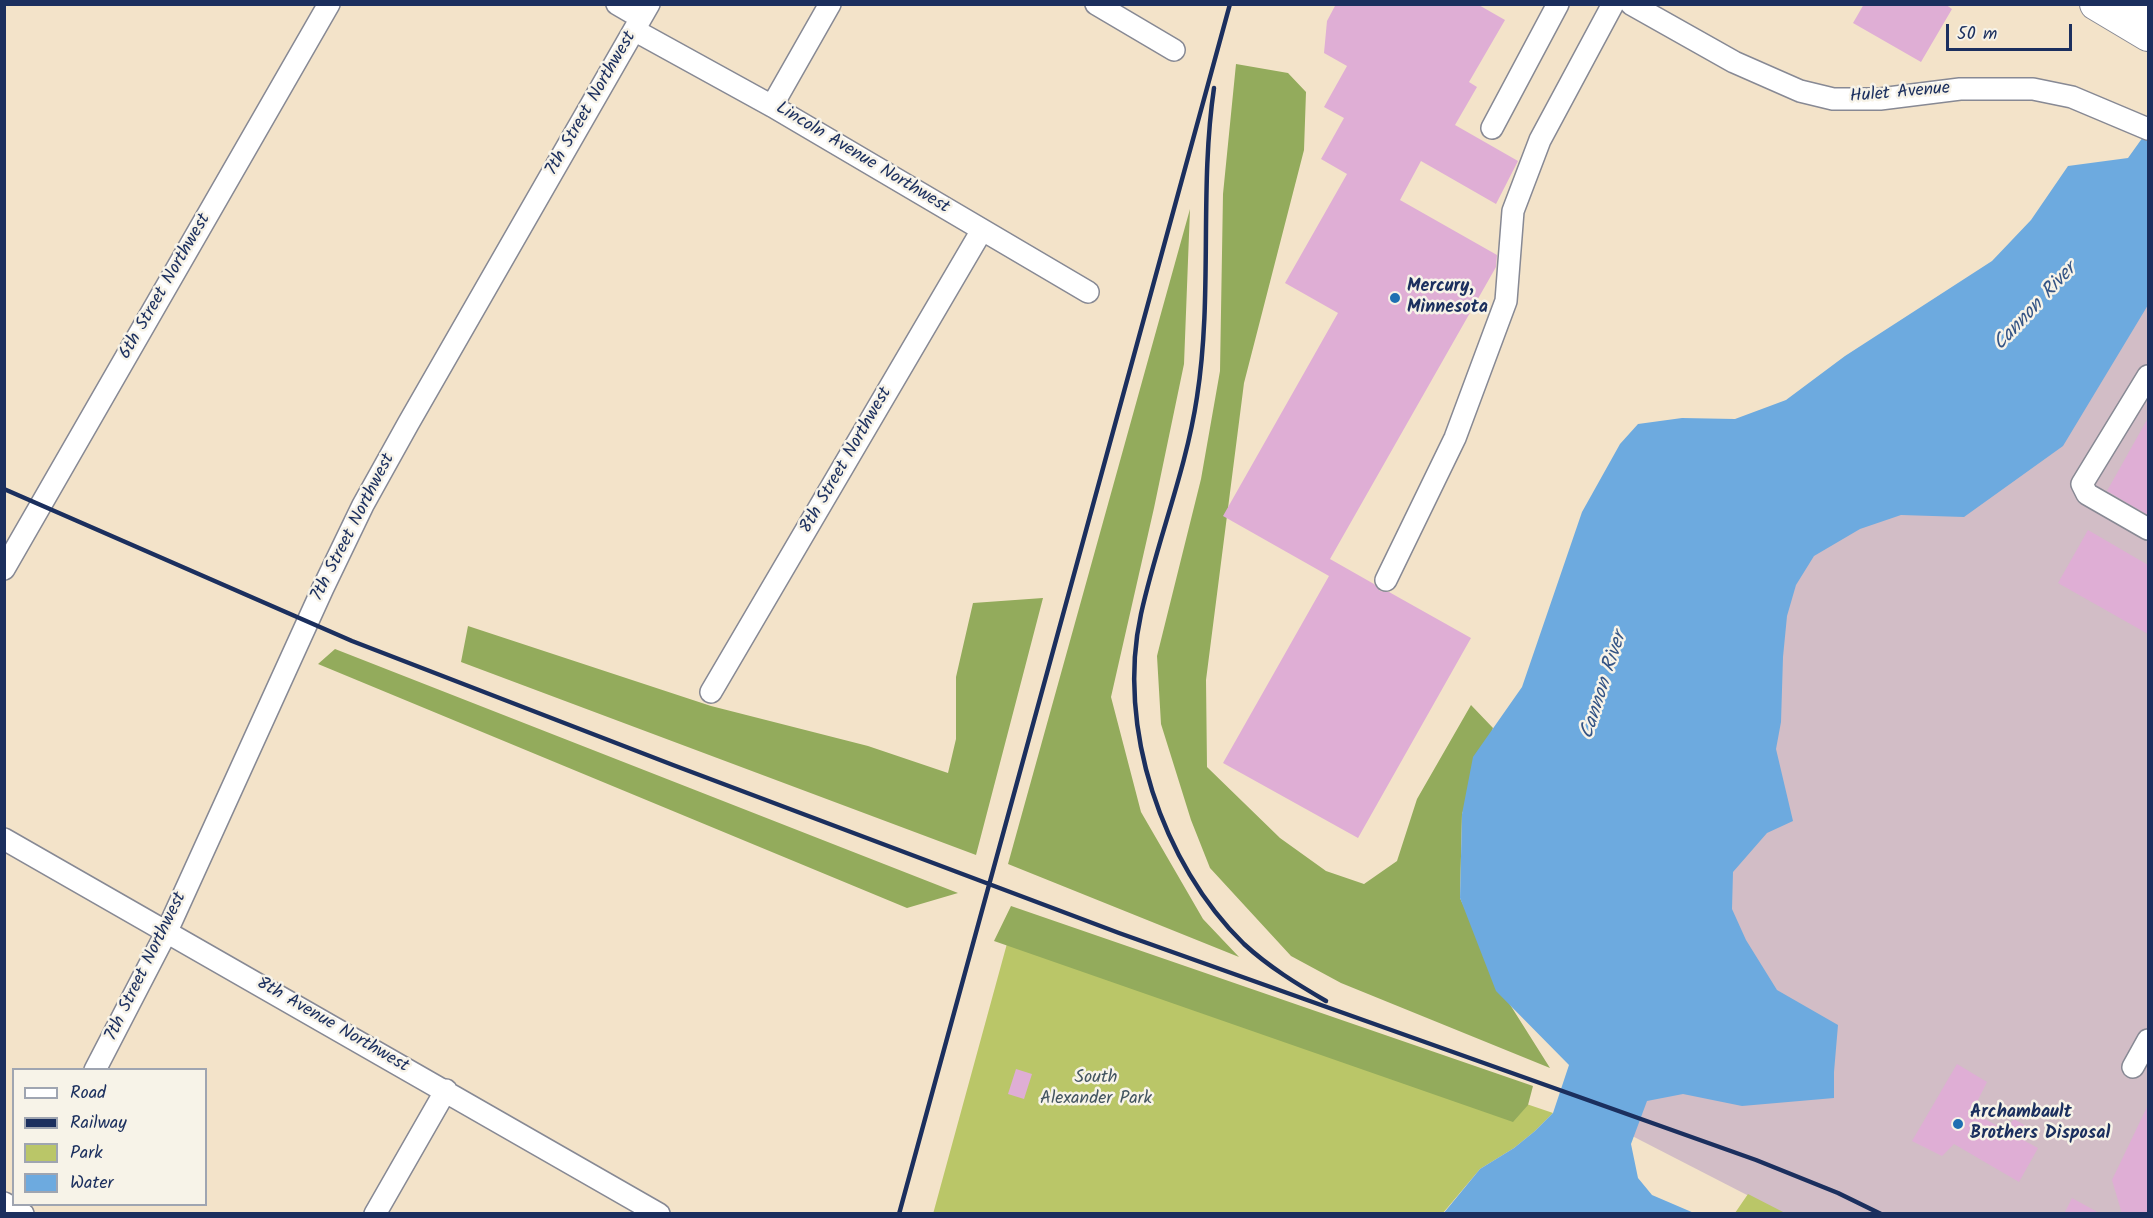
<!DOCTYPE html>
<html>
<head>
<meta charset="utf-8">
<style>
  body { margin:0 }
  #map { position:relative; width:2153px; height:1218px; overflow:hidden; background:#f3e3c9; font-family:Kalam,sans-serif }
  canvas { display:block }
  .frame { position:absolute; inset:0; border:6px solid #1b2f5e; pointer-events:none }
  .legend { position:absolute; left:12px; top:1068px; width:195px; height:138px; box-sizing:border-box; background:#f7f3e8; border:2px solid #9fa5b1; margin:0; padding:8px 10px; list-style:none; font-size:18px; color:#1b2f5e }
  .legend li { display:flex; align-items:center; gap:12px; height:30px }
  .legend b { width:30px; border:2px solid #9fa5b1 }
  .scale { position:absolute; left:1946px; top:24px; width:126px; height:27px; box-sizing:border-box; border:3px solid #1b2f5e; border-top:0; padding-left:8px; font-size:18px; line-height:21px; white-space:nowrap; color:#1b2f5e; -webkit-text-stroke:4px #f7f3e8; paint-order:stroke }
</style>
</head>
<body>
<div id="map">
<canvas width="2153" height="1218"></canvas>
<div class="frame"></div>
<ul class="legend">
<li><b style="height:8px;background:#fff"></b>Road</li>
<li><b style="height:8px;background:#1b2f5e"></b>Railway</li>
<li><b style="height:16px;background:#bac668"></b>Park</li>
<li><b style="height:16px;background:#6daadf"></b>Water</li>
</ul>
<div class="scale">50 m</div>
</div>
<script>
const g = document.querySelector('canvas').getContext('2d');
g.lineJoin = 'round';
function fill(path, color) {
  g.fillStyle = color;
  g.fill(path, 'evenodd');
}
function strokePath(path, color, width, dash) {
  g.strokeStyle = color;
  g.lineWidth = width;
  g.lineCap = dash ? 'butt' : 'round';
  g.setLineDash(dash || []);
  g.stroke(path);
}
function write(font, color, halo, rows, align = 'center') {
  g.font = font + ' Kalam,sans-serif';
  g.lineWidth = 5;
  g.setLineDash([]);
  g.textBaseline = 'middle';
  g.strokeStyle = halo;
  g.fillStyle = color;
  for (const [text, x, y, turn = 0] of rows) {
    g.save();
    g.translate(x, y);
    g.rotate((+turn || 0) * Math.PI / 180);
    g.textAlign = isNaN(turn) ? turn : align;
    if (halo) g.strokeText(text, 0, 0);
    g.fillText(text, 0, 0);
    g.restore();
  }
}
fill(new Path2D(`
  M2148,215v998h-366l-177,-91 81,-491z`), '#d2bdc6');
fill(new Path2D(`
  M1011,929l542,184 -18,18 -21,17 -34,21 -37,44 -510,1z
  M1748,1194l37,19h-50z`), '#bac668');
fill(new Path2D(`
  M1236,64l52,9 18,19 -2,58 -60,233 -38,297 1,87 73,71 46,33 38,13 33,-23 20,-62 54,-94 22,23 -31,86 -2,84 49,105 41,65 -209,-85 -50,-27 -81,-88 -19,-48 -30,-96 -4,-68 44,-177 19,-108 3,-177z
  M1190,209l-6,155 -30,144 -43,189 30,115 62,107 36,38 -231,-93z
  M1043,598l-67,257 -515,-193 7,-36 243,80 157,40 80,27 8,-34v-62l17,-74z
  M335,649l623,244 -51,15 -589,-244z
  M1011,906l522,180 -5,19 -15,17 -519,-181z`), '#93ab5c');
fill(new Path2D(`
  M2148,130v175l-85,141 -99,71 -63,-2 -41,14 -46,27 -18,29 -9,31 -4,41 -2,65 -5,27 17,72 -26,12 -34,39 -1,37 14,31 31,50 61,35 -4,47v26l-92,8 -59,-12 -36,7 -16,43 7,34 14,17 42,18 -251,1 37,-45 34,-21 21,-17 18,-18 16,-48 -73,-74 -36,-93 2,-84 11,-57 49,-70 60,-175 38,-68 18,-20 44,-6 53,1 51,-19 59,-44 147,-95 39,-41 37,-54 60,-8z`), '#6daadf');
fill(new Path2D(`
  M1336,4h141l28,16 -36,62 8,5 -22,38 63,36 -22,43 -75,-43 -21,39 97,55 -1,12 -166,292 44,25 6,7 9,1 82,46 -113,200 -135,-75 106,-187 -106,-60 115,-203 -53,-30 62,-109 -26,-15 23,-41 -20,-11 23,-41 -23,-13 3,-32z
  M1864,4h81l7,5 -31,53 -68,-39z
  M2148,418v97l-41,-24z
  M2088,530l60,35v69l-90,-51z
  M1957,1064l30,18 -15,30 33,18 9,-11 19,11 -8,11 13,7 -19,34 -65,-38 -12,12 -30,-15z
  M1016,1069l16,5 -8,25 -16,-5z
  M2148,1105v109h-26l-10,-34z
  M2072,1198l29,16h-37z`), '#dfaed5');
const minor = new Path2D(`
  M617,4l24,14
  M1096,4l78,46
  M1631,4l103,58 66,29 33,8h47l80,-10h73l39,8 76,32
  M634,30l138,76 316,186
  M772,106l58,-102
  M1492,128l66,-124
  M2148,376l-66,108 5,10 61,35
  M4,569l325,-565
  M1386,580l69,-142 51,-137 7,-90 27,-71 73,-136
  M711,692l271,-462
  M4,839l655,375
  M2133,1067l15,-27
  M95,1070l72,-139 156,-343 40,-83 45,-81 241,-420
  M4,1203l19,11
  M375,1214l71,-124`);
const highway = new Path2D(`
  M2096,4l52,31
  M2145,4l3,3`);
strokePath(minor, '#878994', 24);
strokePath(highway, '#878994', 34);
strokePath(minor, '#fff', 21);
strokePath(highway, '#fff', 32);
strokePath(new Path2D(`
  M1214,88c-15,102 -1,207 -17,309 -11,74 -40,144 -56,217 -25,113 21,250 103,330 25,23 53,40 82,57
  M4,489l348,152 321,124 446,168 637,227 82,33 43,21
  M899,1214l331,-1210`), '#1b2f5e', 4.5);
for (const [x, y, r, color] of [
  [1395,298,6,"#1f6fb2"],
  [1958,1124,6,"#1f6fb2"]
]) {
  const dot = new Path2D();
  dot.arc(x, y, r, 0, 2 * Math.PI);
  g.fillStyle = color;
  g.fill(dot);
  strokePath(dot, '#f7f3e8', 2);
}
write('18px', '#1b2f5e', '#f7f3e8', [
  ["Hulet Avenue",1900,94,-5],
  ["7th Street Northwest",592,104,-60],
  ["Lincoln Avenue Northwest",862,159,31],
  ["6th Street Northwest",166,287,-60],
  ["8th Street Northwest",847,461,-60],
  ["7th Street Northwest",354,528,-63],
  ["7th Street Northwest",147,967,-64],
  ["8th Avenue Northwest",332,1026,30]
]);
write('bold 18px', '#1b2f5e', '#f7f3e8', [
  ["Mercury,",1407,288],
  ["Minnesota",1407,309],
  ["Archambault",1970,1114],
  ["Brothers Disposal",1970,1135]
], 'left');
write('18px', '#435560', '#f7f3e8', [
  ["South",1096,1079],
  ["Alexander Park",1096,1100]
]);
write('italic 20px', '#345485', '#f7f3e8', [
  ["Cannon River",2036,308,-47],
  ["Cannon River",1605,686,-72]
]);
</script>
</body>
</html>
